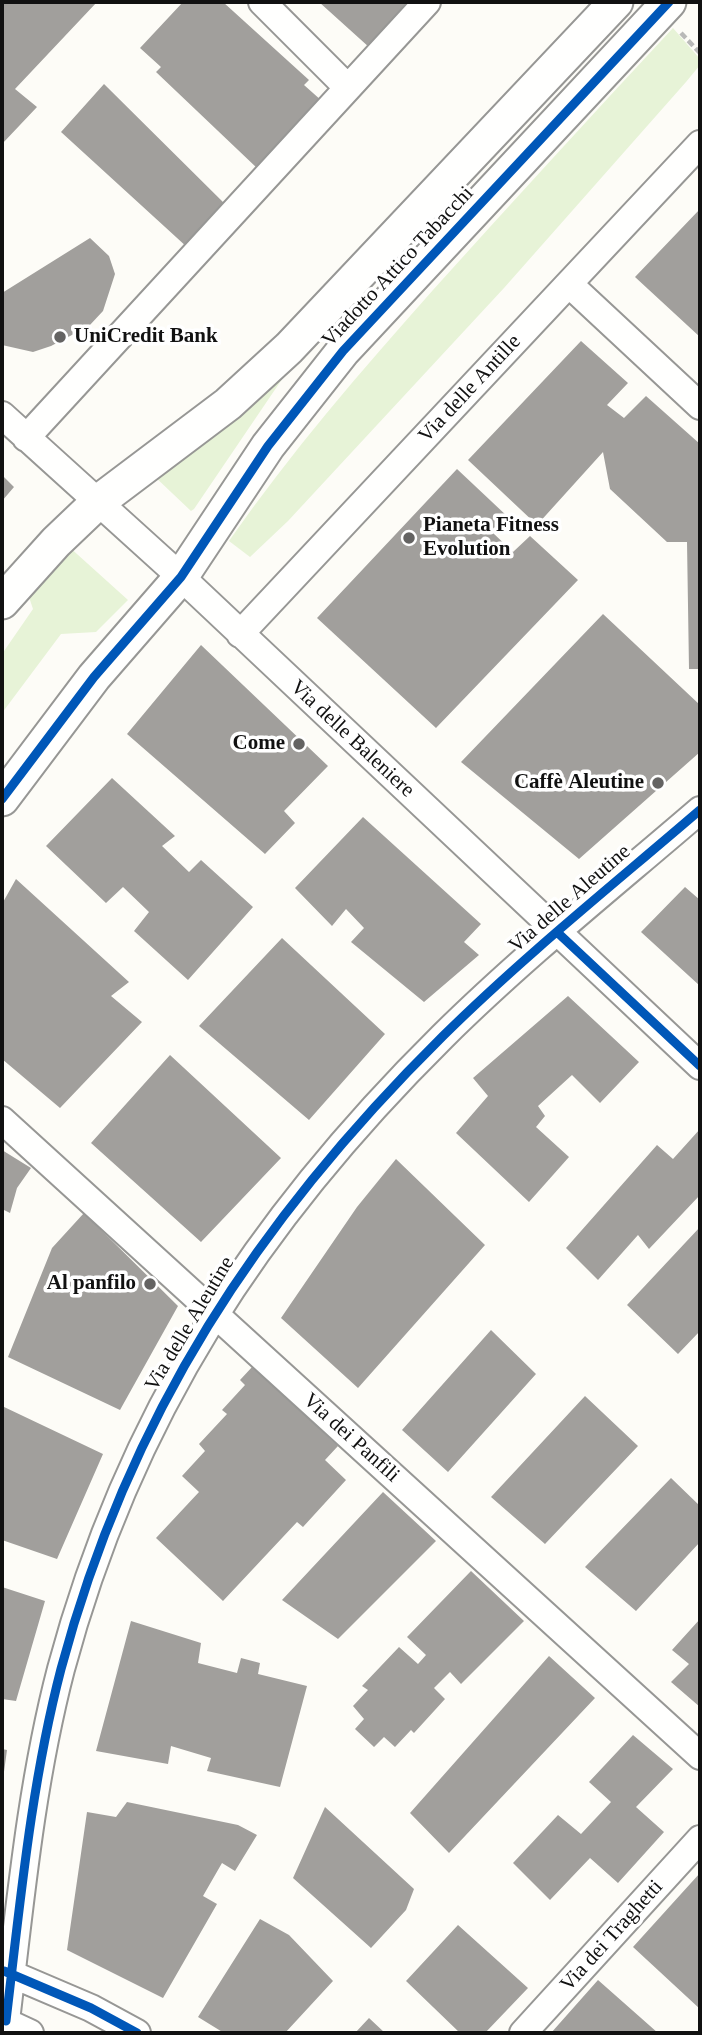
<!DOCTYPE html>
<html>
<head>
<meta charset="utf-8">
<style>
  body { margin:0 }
  #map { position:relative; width:702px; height:2035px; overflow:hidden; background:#fdfcf7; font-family:Georgia,serif }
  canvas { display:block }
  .frame { position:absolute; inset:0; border:4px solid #111; pointer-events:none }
</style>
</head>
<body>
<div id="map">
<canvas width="702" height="2035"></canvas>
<div class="frame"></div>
</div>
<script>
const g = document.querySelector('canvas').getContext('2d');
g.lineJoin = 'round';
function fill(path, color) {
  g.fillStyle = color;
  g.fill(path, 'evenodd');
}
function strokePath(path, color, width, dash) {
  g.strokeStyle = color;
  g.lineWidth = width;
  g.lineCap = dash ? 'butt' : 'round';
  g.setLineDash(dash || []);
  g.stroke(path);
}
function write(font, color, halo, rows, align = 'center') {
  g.font = font + ' Georgia,serif';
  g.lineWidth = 7;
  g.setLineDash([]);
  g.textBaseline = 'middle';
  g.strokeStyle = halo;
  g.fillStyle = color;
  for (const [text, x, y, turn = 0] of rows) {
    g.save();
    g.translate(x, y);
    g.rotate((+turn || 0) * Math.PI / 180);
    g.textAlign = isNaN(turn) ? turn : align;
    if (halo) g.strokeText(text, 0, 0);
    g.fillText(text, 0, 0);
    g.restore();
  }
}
fill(new Path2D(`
  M673,28l27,31v6l-14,17 -182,206 -216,233 -38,36 -21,-16c62,-89 132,-170 204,-251 79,-88 159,-175 240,-262z
  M291,366l-97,143 -3,2 -38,-36z
  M67,545l61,55 -32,32 -35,2 -59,79v-59l31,-45 -7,-21z`), '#e7f3d7');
fill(new Path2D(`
  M2,2h95l-82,87 22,18 -35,37z
  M183,2h40l86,78 -5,5 18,16 -64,68 -102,-97 5,-5 -21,-19z
  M319,2h94l-43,46z
  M104,84l124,123 -40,41 -127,-116z
  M700,209v128l-65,-60z
  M90,238l19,18 6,18 -12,37 -14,15 -38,20 -18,6 -31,-7v-52z
  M581,341l47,42 -21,22 17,13 22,-22 54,48v225h-11l-2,-127h-20l-57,-53 -7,-37 -66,73 -69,-65z
  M457,469l51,48 -16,15 21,20 17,-16 48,44 -142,148 -119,-110z
  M2,475l12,12 -12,14z
  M603,614l97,91v47l-121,107 -118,-97z
  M201,645l127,121 -44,45 11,12 -30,31 -138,-120z
  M112,778l63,58 -13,10 27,26 12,-12 52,47 -65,73 -54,-49 15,-19 -26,-25 -17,16 -60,-57z
  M363,817l118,107 -17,18 15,13 -55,47 -73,-60 13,-14 -18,-19 -14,17 -37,-38z
  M16,879l113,103 -18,14 31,26 -82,86 -58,-49v-155z
  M685,887l15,13v86l-59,-54z
  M282,938l103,96 -76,86 -110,-94z
  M568,996l71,66 -39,41 -28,-28 -34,31 7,10 -9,11 33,30 -40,45 -73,-69 32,-37 -15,-18z
  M170,1055l111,103 -80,84 -110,-99z
  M700,1129v66l-51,54 -11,-14 -40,45 -32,-32 91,-103 16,14z
  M2,1150l29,18 -14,20 -7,25 -8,-4z
  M396,1159l89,86 -127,143 -77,-70 76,-111z
  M84,1213l94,93 -58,104 -112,-53 44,-109z
  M700,1227v104l-22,23 -51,-49z
  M491,1330l45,44 -88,98 -46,-42z
  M253,1366l85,80 -13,14 21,20 -43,47 -6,-5 -74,79 -67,-63 43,-46 -17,-16 23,-25 -6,-7 28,-30 -5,-4 23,-25 -5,-5z
  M585,1396l53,50 -93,98 -54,-47z
  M2,1406l101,48 -46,105 -55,-19z
  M671,1478l29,28v36l-64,69 -51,-44z
  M383,1492l53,49 -98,98 -56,-39z
  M471,1571l53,50 -63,63 -11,-12 -16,16 11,11 -31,34 -3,-3 -16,17 -11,-10 -10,10 -19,-18 9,-10 -11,-13 15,-16 -6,-4 37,-39 19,17 8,-9 -19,-18z
  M2,1587l43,14 -29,100 -14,-2z
  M700,1619v88l-29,-25 18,-18 -17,-14z
  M131,1621l70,22 -3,20 39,10 4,-15 19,5 -2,11 49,12 -27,101 -73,-16 4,-13 -40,-12 -3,18 -72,-13z
  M549,1656l46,42 -146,155 -39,-40z
  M633,1735l40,34 -37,38 28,25 -46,51 -28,-25 -40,42 -37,-37 45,-48 23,19 30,-32 -22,-20z
  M2,1749l5,1 -4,29h-1z
  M127,1802l111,23 19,10 -22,36 -13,-8 -19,33 14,8 -54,94 -96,-48 20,-138 29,5z
  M325,1807l89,82 -8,21 -35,38 -78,-70z
  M700,1873v136l-67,-62z
  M260,1919l29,16 44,46 -48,52h-61l-26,-16z
  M458,1925l70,63 -43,45h-25l-54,-52z
  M598,1980l60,53h-107z
  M369,2018l16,15h-30z`), '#a19f9c');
const minor = new Path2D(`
  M262,2l85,85
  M569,284l131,122
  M2,415l179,162 519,489
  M26,438l401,-436
  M240,634l460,-490
  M2,1120l698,636
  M2,1970l89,38 46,25
  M2,2020l28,13
  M6,2021c14,-117 25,-237 55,-352 68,-254 197,-450 382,-633 81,-80 171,-152 257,-226
  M523,2033l177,-194`);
const tertiary = new Path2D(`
  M2,602l54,-60 42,-40 130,-98 61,-56 327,-346
  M2,799l92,-122 87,-100 87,-131 75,-95 326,-349`);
strokePath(minor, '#979795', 30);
strokePath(tertiary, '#979795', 37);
strokePath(new Path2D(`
  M681,33l19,20`), '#b9b9b8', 4.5, [7, 3.5]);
strokePath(minor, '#fffffe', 26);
strokePath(tertiary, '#fffffe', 33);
strokePath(new Path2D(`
  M2,799l92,-122 87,-100 87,-131 75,-95 326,-349
  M558,933l142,133
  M4,1971l87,37 46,25
  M6,2021c14,-117 25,-237 55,-352 68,-254 197,-450 382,-633 81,-80 171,-152 257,-226`), '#0057b8', 9);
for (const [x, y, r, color] of [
  [60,337,7,"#646362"],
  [409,538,7,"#646362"],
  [299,744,7,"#646362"],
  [658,783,7,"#646362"],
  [150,1284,7,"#646362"]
]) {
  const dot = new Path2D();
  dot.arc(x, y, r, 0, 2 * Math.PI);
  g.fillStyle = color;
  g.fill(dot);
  strokePath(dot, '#fff', 2.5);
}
write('21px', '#111', '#fff', [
  ["Viadotto Attico Tabacchi",398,267,-47],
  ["Via delle Antille",470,389,-47],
  ["Via delle Baleniere",352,739,43],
  ["Via delle Aleutine",570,899,-41],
  ["Via delle Aleutine",190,1324,-59],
  ["Via dei Panfili",351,1438,42],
  ["Via dei Traghetti",612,1936,-48]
]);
write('bold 21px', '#111', '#fff', [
  ["UniCredit Bank",74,337,"left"],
  ["Pianeta Fitness",423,526,"left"],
  ["Evolution",423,550,"left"],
  ["Come",285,744],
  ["Caffè Aleutine",644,783],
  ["Al panfilo",136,1284]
], 'right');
</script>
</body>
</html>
